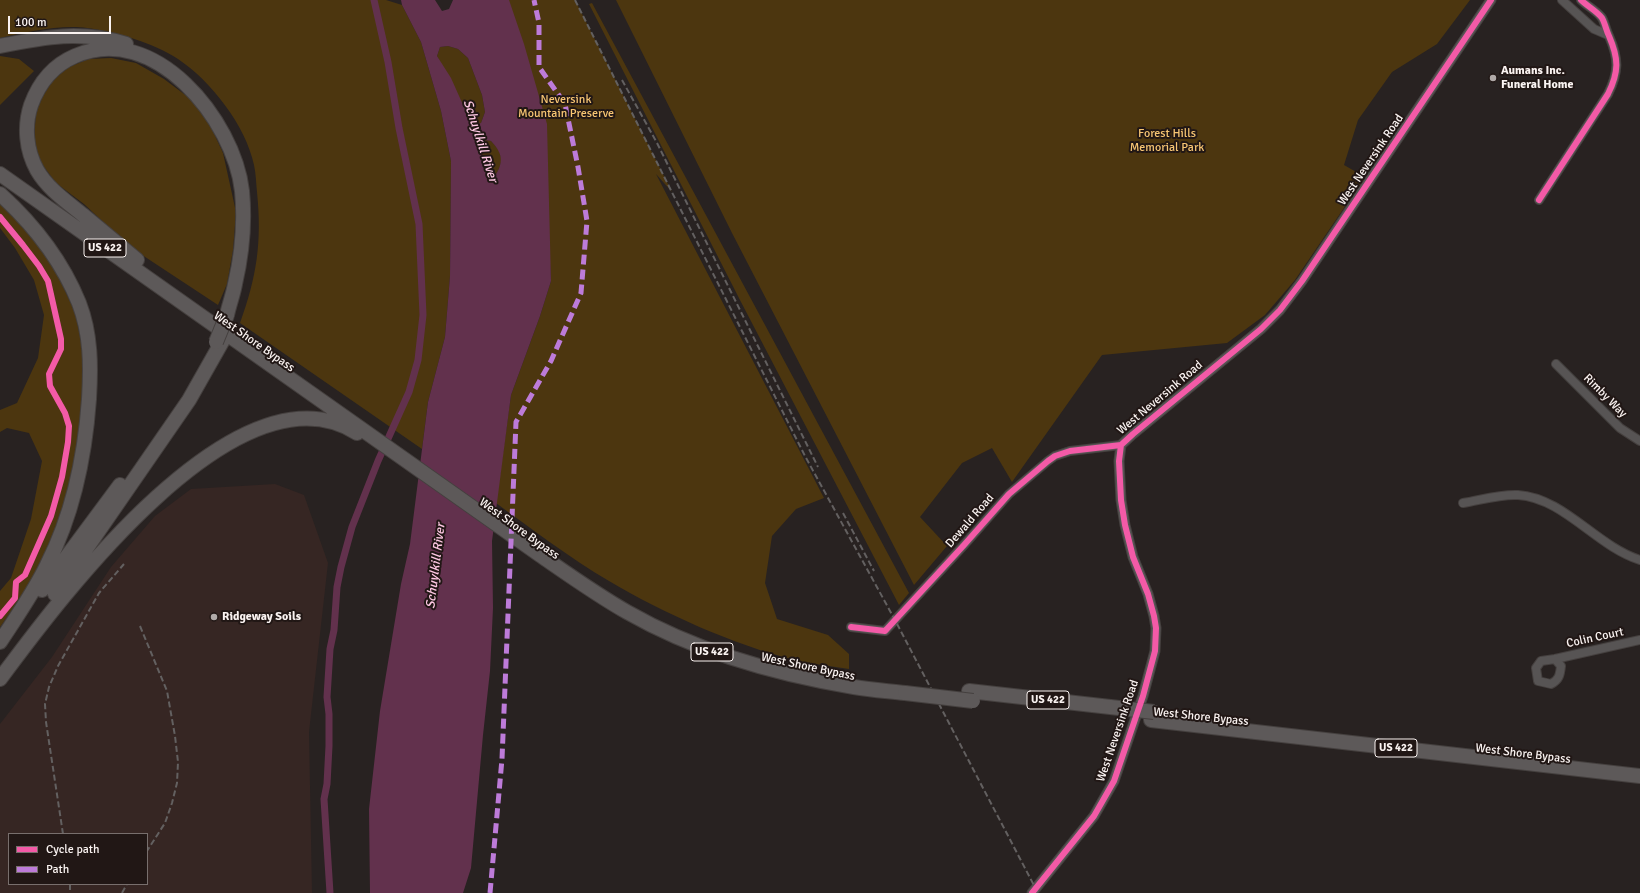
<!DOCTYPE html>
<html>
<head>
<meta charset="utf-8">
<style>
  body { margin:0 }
  #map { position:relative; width:1640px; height:893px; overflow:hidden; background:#282221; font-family:Signika,sans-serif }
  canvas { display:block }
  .legend { position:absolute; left:8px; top:833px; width:140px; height:52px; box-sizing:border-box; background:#211715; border:1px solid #786f6d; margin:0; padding:5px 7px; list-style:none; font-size:12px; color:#faf3f1 }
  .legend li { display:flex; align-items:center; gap:8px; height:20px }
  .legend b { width:20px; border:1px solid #786f6d }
  .scale { position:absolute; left:8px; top:16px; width:103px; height:18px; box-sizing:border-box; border:2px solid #faf3f1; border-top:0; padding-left:5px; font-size:12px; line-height:14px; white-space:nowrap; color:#faf3f1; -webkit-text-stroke:3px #211715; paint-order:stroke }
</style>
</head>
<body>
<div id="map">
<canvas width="1640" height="893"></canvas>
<ul class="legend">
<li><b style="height:5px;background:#f35aa7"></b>Cycle path</li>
<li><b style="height:5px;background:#bd7bd9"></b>Path</li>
</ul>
<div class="scale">100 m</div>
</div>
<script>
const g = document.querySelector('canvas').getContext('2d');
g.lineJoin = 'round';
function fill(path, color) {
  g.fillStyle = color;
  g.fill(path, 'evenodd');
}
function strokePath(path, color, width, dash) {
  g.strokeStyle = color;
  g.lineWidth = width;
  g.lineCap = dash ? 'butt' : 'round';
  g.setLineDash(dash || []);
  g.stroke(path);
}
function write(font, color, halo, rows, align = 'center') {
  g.font = font + ' Signika,sans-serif';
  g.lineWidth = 4;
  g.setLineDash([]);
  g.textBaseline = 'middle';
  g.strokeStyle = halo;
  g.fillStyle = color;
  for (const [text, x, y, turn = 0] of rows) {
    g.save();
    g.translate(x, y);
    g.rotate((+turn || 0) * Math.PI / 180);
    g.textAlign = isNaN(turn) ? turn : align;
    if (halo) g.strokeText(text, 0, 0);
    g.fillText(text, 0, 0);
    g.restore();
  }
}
fill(new Path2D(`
  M275,484l29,11 24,68 -19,169 3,161h-312v-169l52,-67 59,-90 44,-51 36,-27zM9,834h138v50h-138z`), '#362623');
fill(new Path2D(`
  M0,0h386l16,5 19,37 20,69 10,50 -1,115 -5,61 -17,65 -6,47 -182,-126c17,-47 22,-81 17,-131 -1,-9 -1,-18 -3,-27 -8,-39 -43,-84 -76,-106 -24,-16 -62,-27 -91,-31 -24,-4 -63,4 -87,10z
  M487,0h88l97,192 -16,-18 168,324 -28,11 -24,27 -7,47 12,36 51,16 21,19v15c-18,-3 -36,-5 -54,-9 -61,-15 -132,-47 -186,-79 -39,-23 -76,-51 -113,-78l15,-108 29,-79 11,-35 -3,-50z
  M616,0h854l-33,44 -45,28 -34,48 -14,45 21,12 -70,103 -30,35 -38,28 -125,12 -90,127 -20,-34 -30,15 -42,54 27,29 -33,39 -182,-352z
  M592,3l317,590 -10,12 -158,-303 -152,-298z
  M448,46l10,3 10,9 14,37 3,17 -4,11 -5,1 -8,-8 -31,-60 3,-9z
  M0,56l19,3 15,12 -34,34z
  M111,58l25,5 28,16 28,21 19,27 12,26 13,59 -3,38 -6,34 -9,21 -88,-58 -46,-43 -28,-21 -17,-23 -5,-21 2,-27 7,-16 11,-17 15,-12 20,-8z
  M485,140l6,1c15,15 12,23 1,40l-4,-1c-3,-12 -11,-28 -3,-40z
  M0,201l33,35 25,40 17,36 8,39v38l-5,55 -9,42 -10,33 -13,34 -18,34 -28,40v-36l11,-13 20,-59 11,-58 -13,-28 -22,-5 -7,4v-22l17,-7 21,-45 6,-43 -10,-35 -19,-32 -15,-20z`), '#4c360f');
fill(new Path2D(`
  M401,0h34l7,11 7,-2 4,-9h56l15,44 23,80 4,157 -11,35 -29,79 -19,146 1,67 -3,63 -7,64 -12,133 -8,25h-93l-1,-84 11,-98 21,-127 9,-40 18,-142 17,-65 5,-61 1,-115 -10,-50 -20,-69 -19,-37zM448,46l10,3 10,9 14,37 3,17 -4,11 -5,1 -8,-8 -17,-38 -14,-22 3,-9zM485,140l6,1c14,15 12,23 1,40l-4,-1c-3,-12 -11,-28 -3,-40z`), '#62314d');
strokePath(new Path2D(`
  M330,893l-6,-94 3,-15 2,-38v-32l-2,-17 3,-48 4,-19 3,-43 4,-20 11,-40 26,-66 31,-69 9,-32 5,-45 -4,-91 -20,-96 -11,-66 -14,-62`), '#62314d', 7);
const minor = new Path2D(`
  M1562,0l32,29 14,6
  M1539,200l69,-106c11,-22 11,-35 1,-58 -3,-6 -4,-13 -7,-18 -5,-7 -15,-12 -21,-18
  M1556,364l64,64 20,13
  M1463,503c18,-3 37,-9 55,-8 46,3 78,51 122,65
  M851,627l34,4 79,-86 45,-51 39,-33 7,-5 15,-5 51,-6
  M1555,659l6,7c-1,9 -2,14 -10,18l-13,-3 -2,-13 5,-7 14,-2 85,-19`);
const tertiary = new Path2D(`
  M1032,893l62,-77 20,-35 29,-85 12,-45 1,-23 -2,-12 -6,-22 -15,-37 -8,-32 -4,-25 -2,-39 2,-16 12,-11 128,-105 19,-19 22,-29 189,-281`);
const motorway = new Path2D(`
  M0,46c45,-9 81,-16 126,-2
  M0,174l540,381c29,20 57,40 87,57 70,40 148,62 227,75 17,3 34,4 51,6
  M0,194c33,30 62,67 79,109 12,31 12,63 10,96 -4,57 -15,113 -42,166 -13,27 -30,51 -47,77
  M137,260c-18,-15 -36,-30 -54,-45 -17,-14 -35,-26 -46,-45 -11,-20 -13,-44 -6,-65 8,-22 23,-40 44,-49 79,-35 159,64 167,135 3,31 0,63 -7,93 -2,11 -6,21 -8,31
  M42,590l78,-105
  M55,594l134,-194 34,-60
  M0,679c60,-81 238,-321 357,-246
  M969,691l159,18
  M1151,720l489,56`);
strokePath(minor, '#45403f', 10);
strokePath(tertiary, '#45403f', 11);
strokePath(motorway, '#45403f', 16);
strokePath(minor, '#575454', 8);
strokePath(tertiary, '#575454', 9);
strokePath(motorway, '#5d5959', 14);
strokePath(new Path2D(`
  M575,0l230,456 90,164 143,273
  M622,80l35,63 161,324
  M843,513l31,58
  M140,626l27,65 8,45 3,26 -1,21 -5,20 -7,20 -18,28
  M63,834l-17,-112 -1,-18 4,-17 9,-21 41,-73 25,-29
  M70,884v9
  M122,893l5,-9`), '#636060', 2, [6, 3]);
const motorwayBridge = new Path2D(`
  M216,342l11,-27
  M905,693l68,8
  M1128,709l26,3`);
strokePath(motorwayBridge, '#45403f', 16, []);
strokePath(motorwayBridge, '#5d5959', 14);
strokePath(new Path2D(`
  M490,893l12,-134 14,-337 35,-61 30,-68 6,-72 -9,-54 -13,-63 -26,-37v-44l-5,-23`), '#bd7bd9', 5, [10, 5]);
strokePath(new Path2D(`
  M1539,200l69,-106c11,-22 11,-35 1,-58 -3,-6 -4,-13 -7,-18 -5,-7 -15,-12 -21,-18
  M0,217l23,28 16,21 9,15 13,58v10l-12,25 1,12 15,27 4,13 -1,16 -6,35 -11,39 -26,59 -9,7 -1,16 -15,18
  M851,627l34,4 79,-86 45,-51 39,-33 7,-5 15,-5 51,-6
  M1032,893l62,-77 20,-35 29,-85 12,-45 1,-23 -2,-12 -6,-22 -15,-37 -8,-32 -4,-25 -2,-39 2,-16 12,-11 128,-105 19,-19 22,-29 189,-281`), '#f35aa7', 6);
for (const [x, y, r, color] of [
  [1493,78,4,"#b0aaa8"],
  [214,617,4,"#b0aaa8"]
]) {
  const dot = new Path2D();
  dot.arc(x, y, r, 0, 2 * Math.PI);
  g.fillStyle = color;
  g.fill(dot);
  strokePath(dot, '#211715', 1.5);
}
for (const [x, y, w] of [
  [105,248,42],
  [712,652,42],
  [1048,700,42],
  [1396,748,42]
]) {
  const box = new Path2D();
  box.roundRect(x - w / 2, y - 9, w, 18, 3);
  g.fillStyle = '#211715';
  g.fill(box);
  strokePath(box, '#faf3f1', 1);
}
write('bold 11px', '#faf3f1', null, [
  ["US 422",105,248],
  ["US 422",712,652],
  ["US 422",1048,700],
  ["US 422",1396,748]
]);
write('bold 12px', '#faf3f1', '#211715', [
  ["Aumans Inc.",1501,71],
  ["Funeral Home",1501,85],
  ["Ridgeway Soils",222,617]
], 'left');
write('12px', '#f8c673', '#211715', [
  ["Neversink",566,100],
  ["Mountain Preserve",566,114],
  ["Forest Hills",1167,134],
  ["Memorial Park",1167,148]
]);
write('12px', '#faf3f1', '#211715', [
  ["West Neversink Road",1371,160,-56],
  ["West Shore Bypass",254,342,35],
  ["Rimby Way",1605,396,45],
  ["West Neversink Road",1160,398,-40],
  ["Dewald Road",970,521,-49],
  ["West Shore Bypass",519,529,36],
  ["Colin Court",1595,638,-12],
  ["West Shore Bypass",808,667,12],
  ["West Shore Bypass",1201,717,6],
  ["West Neversink Road",1118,731,-71],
  ["West Shore Bypass",1523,754,7]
]);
write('italic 13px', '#fec8e3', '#211715', [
  ["Schuylkill River",480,141,72],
  ["Schuylkill River",436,566,-83]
]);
</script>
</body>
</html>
